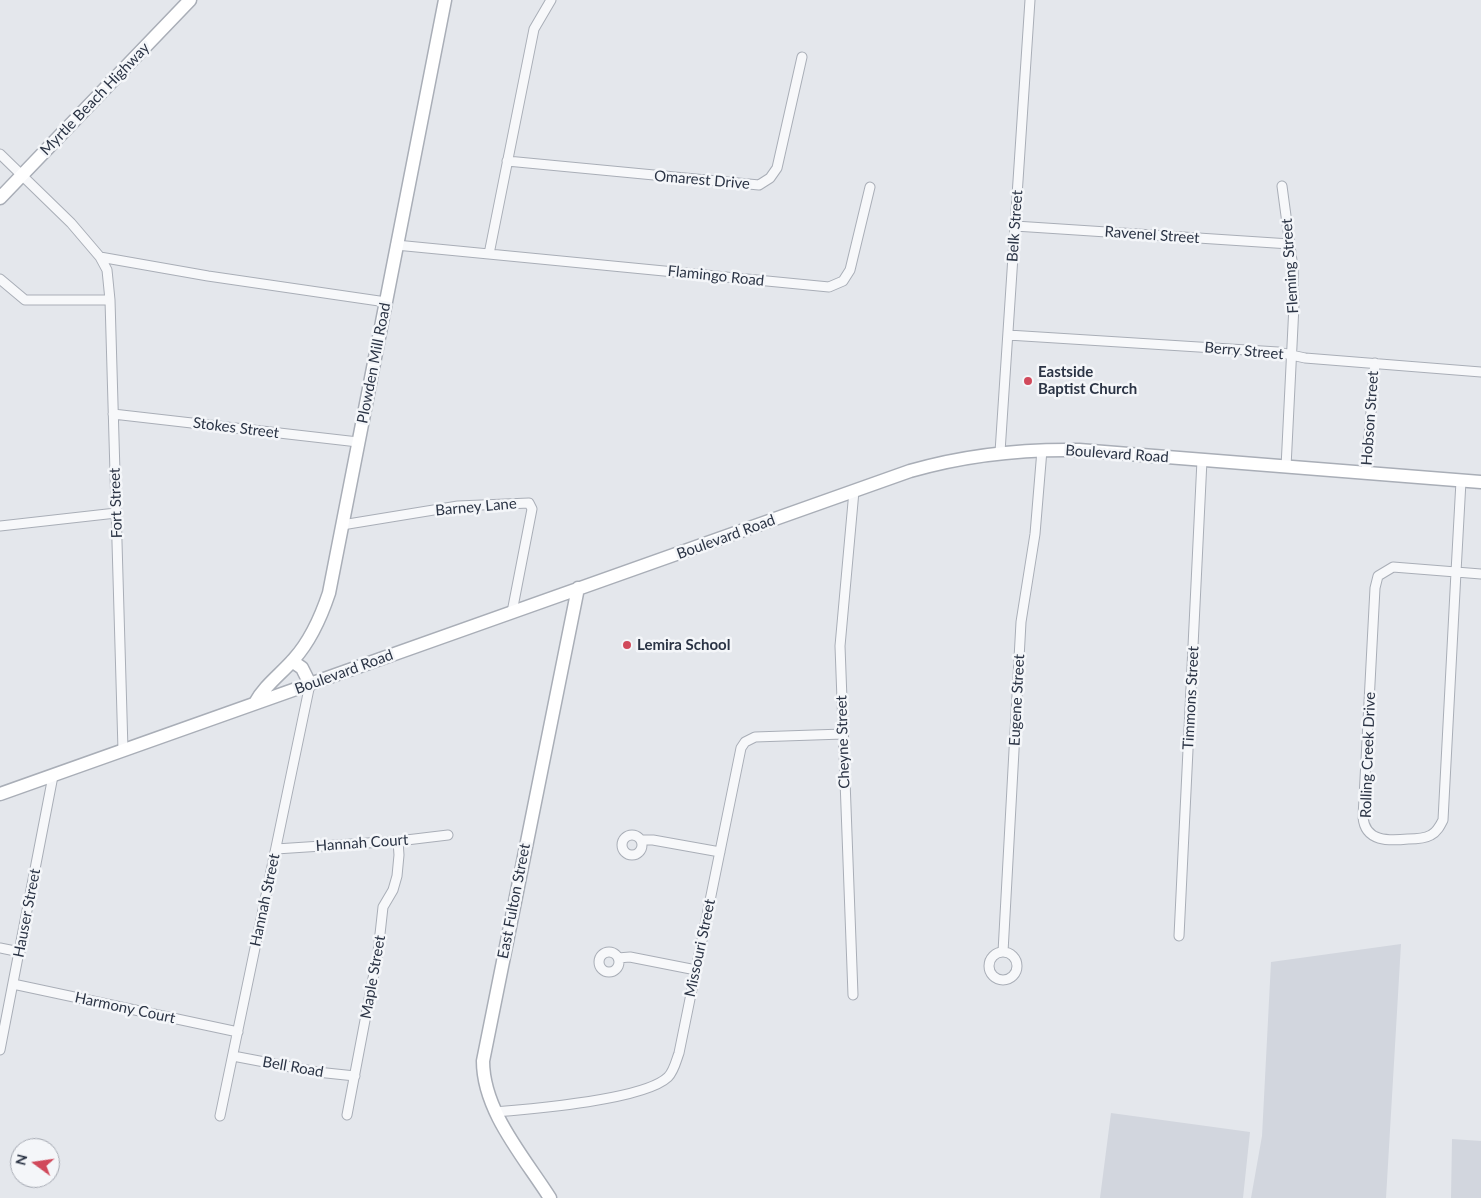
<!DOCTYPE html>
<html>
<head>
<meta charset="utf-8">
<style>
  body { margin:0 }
  #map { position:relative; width:1481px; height:1198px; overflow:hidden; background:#e4e7ec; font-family:Lato,sans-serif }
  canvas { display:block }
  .north { position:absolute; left:10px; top:1138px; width:50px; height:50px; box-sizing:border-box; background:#f4f6f9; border:1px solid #a4a8b1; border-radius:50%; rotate:284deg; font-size:14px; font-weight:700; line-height:20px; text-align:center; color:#2b3445 }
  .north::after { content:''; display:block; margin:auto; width:18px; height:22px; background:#d1495b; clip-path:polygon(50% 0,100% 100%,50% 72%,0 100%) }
</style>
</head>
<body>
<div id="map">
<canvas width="1481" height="1198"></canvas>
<div class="north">N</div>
</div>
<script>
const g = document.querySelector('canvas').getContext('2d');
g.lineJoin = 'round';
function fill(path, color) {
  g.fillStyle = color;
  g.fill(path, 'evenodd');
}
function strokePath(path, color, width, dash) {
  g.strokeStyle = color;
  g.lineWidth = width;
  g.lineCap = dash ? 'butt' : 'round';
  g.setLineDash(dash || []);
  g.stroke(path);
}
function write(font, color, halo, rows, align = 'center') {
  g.font = font + ' Lato,sans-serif';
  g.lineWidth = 5;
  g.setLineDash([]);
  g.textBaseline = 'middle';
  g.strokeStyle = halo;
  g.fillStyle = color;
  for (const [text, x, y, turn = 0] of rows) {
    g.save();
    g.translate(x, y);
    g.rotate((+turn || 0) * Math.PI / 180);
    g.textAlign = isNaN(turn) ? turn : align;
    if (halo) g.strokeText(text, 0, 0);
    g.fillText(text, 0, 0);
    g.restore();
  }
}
fill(new Path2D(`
  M1401,944l-15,254h-135l11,-62 9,-174z
  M1111,1113l139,19 -7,66h-143z
  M1452,1139l29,2v57h-30z`), '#d2d6de');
const street = new Path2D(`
  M0,154l71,69 29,34 108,19 178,26
  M507,161l252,24 11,-7 7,-10 25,-111
  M1282,186l11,82 1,37 -8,162
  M1015,226l275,18
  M396,245l433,42 14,-6 7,-11 20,-83
  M489,254l45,-225 17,-29
  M100,257l7,13 3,30 13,450
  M0,279l25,21h85
  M1008,335l270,17 27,6 176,14
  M113,414l245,28
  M1000,452l30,-452
  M1366,473l9,-110
  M1461,481l-5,91 25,2
  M342,525l116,-19 71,-3 3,6 -20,103
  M0,526l116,-13
  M1393,567l63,5 -13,248c-3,6 -6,12 -12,15 -7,4 -16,4 -23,4 -19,2 -43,3 -45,-22l12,-229 3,-12z
  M622 845a10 10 0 1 1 20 0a10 10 0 1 1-20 0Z
  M641,840h12l67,12
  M276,849l122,-8 50,-6
  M1179,936l23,-476
  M0,948l20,4
  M599 962a10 10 0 1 1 20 0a10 10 0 1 1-20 0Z
  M1003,952l18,-330 14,-88 7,-84
  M989 966a14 14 0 1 1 28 0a14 14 0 1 1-28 0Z
  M618,958l12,-1 66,13
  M13,984l225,48
  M853,995l-13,-349 14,-155
  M0,1050l53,-274
  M233,1056l84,16 38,4
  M495,1112c36,-3 149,-12 173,-35 6,-6 8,-16 11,-24l62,-305 4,-6 10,-5 88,-3
  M347,1115l31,-163 5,-45 10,-17 4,-14 2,-21 -1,-14
  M220,1116l90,-432`);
const secondary = new Path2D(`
  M0,198l190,-198
  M292,661l10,7 8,16
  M255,703c9,-17 26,-29 39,-44 17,-19 27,-42 35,-66l116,-593
  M0,794l910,-323c55,-16 111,-22 169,-21l402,32
  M550,1198c-26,-41 -67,-87 -67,-137l95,-473`);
strokePath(street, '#a9aeb7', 11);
strokePath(secondary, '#a9aeb7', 15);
strokePath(street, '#f7f8fa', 9);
strokePath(secondary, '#fff', 12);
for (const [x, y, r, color] of [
  [1028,381,5,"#d1495b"],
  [627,645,5,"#d1495b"]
]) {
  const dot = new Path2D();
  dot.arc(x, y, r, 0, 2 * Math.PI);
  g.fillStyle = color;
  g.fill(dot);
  strokePath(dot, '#f4f6f9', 2);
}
write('15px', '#2b3445', '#f4f6f9', [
  ["Myrtle Beach Highway",95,99,-46],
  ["Omarest Drive",702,180,5],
  ["Belk Street",1015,226,-86],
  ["Ravenel Street",1152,235,4],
  ["Fleming Street",1290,266,-94],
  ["Flamingo Road",716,276,6],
  ["Berry Street",1244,351,5],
  ["Plowden Mill Road",374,363,-79],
  ["Hobson Street",1370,418,-86],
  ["Stokes Street",236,428,7],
  ["Boulevard Road",1117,454,4],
  ["Fort Street",116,503,-92],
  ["Barney Lane",476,507,-5],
  ["Boulevard Road",726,537,-20],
  ["Boulevard Road",344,672,-20],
  ["Timmons Street",1191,698,-87],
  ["Eugene Street",1017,700,-87],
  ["Cheyne Street",843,742,-92],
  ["Rolling Creek Drive",1368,755,-88],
  ["Hannah Court",362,843,-4],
  ["Hannah Street",265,900,-78],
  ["East Fulton Street",514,901,-79],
  ["Hauser Street",27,913,-79],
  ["Missouri Street",700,948,-78],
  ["Maple Street",373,977,-80],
  ["Harmony Court",125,1008,12],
  ["Bell Road",293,1067,10]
]);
write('bold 15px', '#2b3445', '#f4f6f9', [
  ["Eastside",1038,372],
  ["Baptist Church",1038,389],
  ["Lemira School",637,645]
], 'left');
</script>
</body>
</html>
